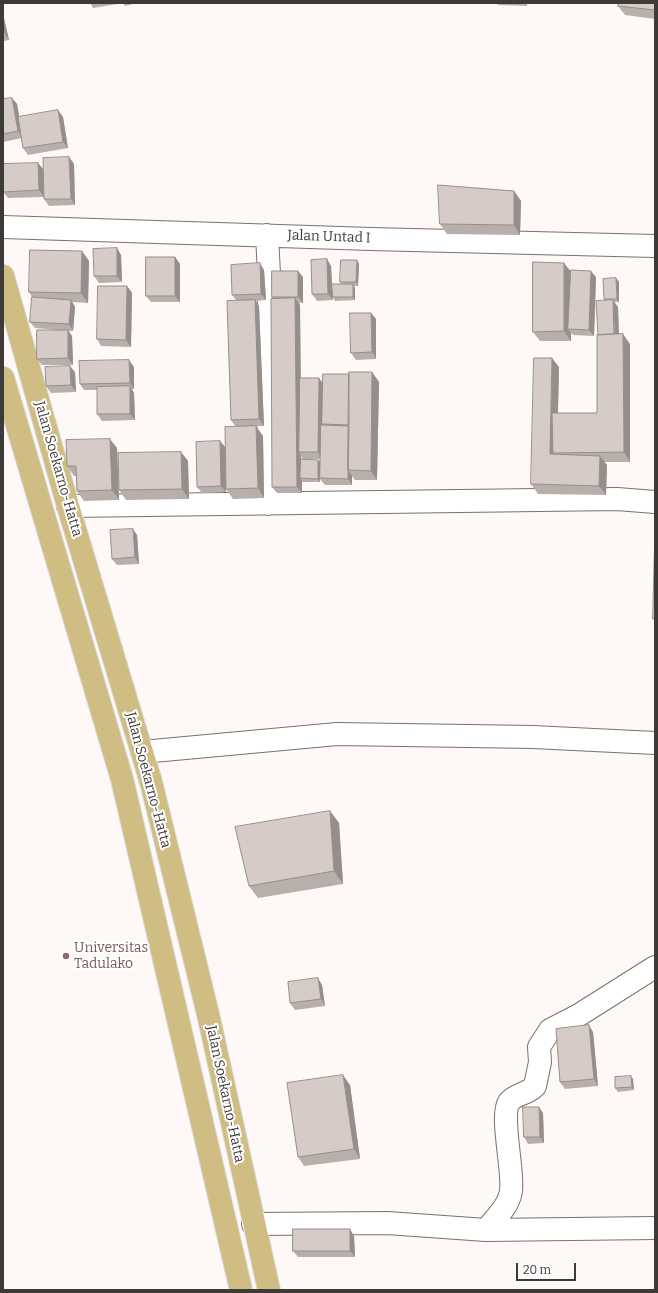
<!DOCTYPE html>
<html>
<head>
<meta charset="utf-8">
<style>
  body { margin:0 }
  #map { position:relative; width:658px; height:1293px; overflow:hidden; background:#fef9f7; font-family:Bitter,serif }
  canvas { display:block }
  .frame { position:absolute; inset:0; border:4px solid #3e3a38; pointer-events:none }
  .scale { position:absolute; left:516px; top:1263px; width:60px; height:18px; box-sizing:border-box; border:2px solid #3e3a38; border-top:0; padding-left:5px; font-size:12px; line-height:14px; white-space:nowrap; color:#3e3a38; -webkit-text-stroke:3px #fff; paint-order:stroke }
</style>
</head>
<body>
<div id="map">
<canvas width="658" height="1293"></canvas>
<div class="frame"></div>
<div class="scale">20 m</div>
</div>
<script>
const g = document.querySelector('canvas').getContext('2d');
g.lineJoin = 'round';
function strokePath(path, color, width, dash) {
  g.strokeStyle = color;
  g.lineWidth = width;
  g.lineCap = dash ? 'butt' : 'round';
  g.setLineDash(dash || []);
  g.stroke(path);
}
function fill(path, color) {
  g.fillStyle = color;
  g.fill(path, 'evenodd');
}
function write(font, color, halo, rows, align = 'center') {
  g.font = font + ' Bitter,serif';
  g.lineWidth = 4;
  g.setLineDash([]);
  g.textBaseline = 'middle';
  g.strokeStyle = halo;
  g.fillStyle = color;
  for (const [text, x, y, turn = 0] of rows) {
    g.save();
    g.translate(x, y);
    g.rotate((+turn || 0) * Math.PI / 180);
    g.textAlign = isNaN(turn) ? turn : align;
    if (halo) g.strokeText(text, 0, 0);
    g.fillText(text, 0, 0);
    g.restore();
  }
}
const minor = new Path2D(`
  M3,227l368,12 284,7
  M267,235l2,39 -1,230
  M68,506l549,-7 38,3
  M142,752l195,-18 196,3 122,6
  M253,1224l134,-1 99,7 169,-2
  M486,1230c9,-11 23,-24 25,-39 3,-19 -11,-75 -2,-89 6,-8 19,-8 26,-16l5,-24 -1,-15 11,-17 29,-15 76,-48`);
const major = new Path2D(`
  M3,276l65,230 83,276 57,232 61,276
  M3,378l119,401 119,511`);
strokePath(minor, '#7a716c', 24);
strokePath(major, '#d8d8d7', 24);
strokePath(minor, '#fff', 22);
strokePath(major, '#d0bd84', 22);
fill(new Path2D(`
  M90,3h28v1l-25,4z
  M123,3h14l-12,3z
  M497,3h30v3l-29,-1z
  M655,3v16l-30,-4 -7,-9z
  M3,14l6,26 -6,1z
  M3,99l14,5 2,13h44l5,31 -40,7 -5,-7 -1,-10 -19,4z
  M69,157l5,7 1,41 -26,1 -5,-7z
  M38,163l5,6 1,28 -36,1 -5,-6z
  M514,191l7,10 -1,34 -73,-1 -7,-10z
  M117,248l4,7 1,27 -23,1 -5,-7z
  M82,251l7,10 -1,42 -16,-1 3,5 -2,24h-5l4,5 1,29h-31l-5,-6 21,-29 -23,-2 -5,-6 2,-25 -3,-5z
  M175,257l5,7v38h-29l-5,-6z
  M327,259l4,7 2,34 -16,1 -5,-7z
  M357,260l2,4 -1,22h-4l1,2v12l-20,1 -2,-4 9,-13 -2,-2z
  M564,263l7,9 25,5 -2,59 -21,-1 -2,-2v8h-31l-7,-9z
  M264,270l2,30 -10,1 3,5 5,120 -28,1 -5,-7 5,-120 -4,-5z
  M298,271l5,6v26h-4l1,2 1,73 22,5 26,-9 23,-2 7,10 -2,98h-22l-3,-4v9h-27l-5,-6v3h-18v-1v12h-25l-5,-6 1,-188 -1,-2zM301,456l2,3h17v4l-2,-3 -17,-1z
  M616,278l3,4v20h-5l4,5 1,27 11,10v118h-26l3,3 -1,30 -68,-1 -7,-10 28,-117 -1,46h39l1,-78 7,-34 -1,-2z
  M127,286l5,7 -1,54 -30,-1 -4,-7z
  M371,313l5,6v40l-20,1 -5,-7z
  M134,367v22h-2l2,4 1,27 -33,1 -5,-7v-24h-13l-4,-6z
  M75,372l1,20 -25,1 -5,-7z
  M263,436l1,62 -31,1 -7,-10z
  M220,441l5,6 1,45 -24,1 -5,-6z
  M117,448l2,52 -35,1 -7,-10 -1,-15h-2l-7,-10z
  M181,452l7,9 1,38 -63,1 -7,-10z
  M137,535l2,29 -22,1 -5,-6z
  M330,811l9,12 4,61 -85,14 -9,-12z
  M322,985l3,21 -30,4 -5,-7z
  M593,1032l5,54 -33,3 -5,-7z
  M633,1079l1,11 -16,2 -3,-4z
  M350,1085l10,74 -56,7 -6,-9z
  M543,1113l1,30 -16,1 -4,-7z
  M354,1236l1,21h-57l-5,-6z`), '#b8afab');
fill(new Path2D(`
  M3,14l6,26 -6,-9z
  M12,98l5,6 6,34 -5,-7z
  M58,110l5,7 5,31 -5,-6z
  M69,157l5,7 1,41 -4,-6z
  M38,163l5,6 1,28 -5,-7z
  M514,191l7,10 -1,34 -6,-10z
  M117,248l4,7 1,27 -5,-6z
  M82,251l7,10 -1,42 -7,-10z
  M175,257l5,7v38l-5,-6z
  M327,259l4,7 2,34 -5,-6z
  M357,260l2,4 -1,22 -2,-4z
  M260,263l4,7 2,30 -5,-6z
  M564,263l7,9 -3,57 3,4v8l-7,-10z
  M298,271l5,6v26l-5,-6z
  M591,271l5,6 -2,59 -5,-6z
  M616,278l3,4v20l-2,-3z
  M353,284l2,4v12l-2,-3z
  M127,286l5,7 -1,54 -5,-7z
  M295,298l5,7 1,147h-2l2,4 1,22h-2l2,3v12l-5,-6z
  M71,300l4,7 -2,24 -4,-7z
  M255,300l4,6 5,120 -5,-7z
  M613,300l5,7 1,35 -4,-7z
  M371,313l5,6v40l-4,-7z
  M68,330l4,6 1,29 -5,-7z
  M623,334l7,10v118l-6,-10z
  M552,358l7,9 -2,85 -4,1 4,6 -7,-5z
  M129,360l5,7v22l-4,-6z
  M70,366l5,6 1,20 -5,-7z
  M372,372l7,10 -2,98 -6,-9z
  M319,378l5,7 -2,39 1,2v33l-5,-7z
  M130,386l4,7 1,27 -5,-6z
  M256,426l7,10 1,62 -6,-10z
  M349,426l-1,44 4,6v9l-4,-6z
  M110,439l7,9 2,52 -7,-10z
  M220,441l5,6 1,45 -5,-6z
  M181,452l7,9 1,38 -7,-10z
  M600,456l7,9 -1,30 -7,-9z
  M318,460l3,3 -1,19 -2,-3z
  M133,529l4,6 2,29 -4,-7z
  M330,811l9,12 4,61 -9,-13z
  M318,978l4,7 3,21 -4,-7z
  M589,1025l4,7 5,54 -4,-7z
  M343,1075l7,10 10,74 -6,-10z
  M631,1076l2,3 1,11 -2,-3z
  M539,1107l4,6 1,30 -4,-6z
  M350,1229l4,7 1,21 -5,-6z`), '#968e8b');
const building = new Path2D(`
  M619,3h36v7l-37,-4z
  M12,98l6,33 -15,3v-35z
  M58,110l5,32 -40,6 -5,-31z
  M69,157l2,42h-27l-1,-41z
  M38,163l1,27 -36,2v-28z
  M438,185l76,6v34l-74,-1z
  M117,248v28h-23l-1,-27z
  M30,250l52,1 -1,42 -52,-1z
  M146,257h29v39h-29z
  M327,259l1,35h-16l-1,-34z
  M341,260h16l-1,22h-16z
  M533,262l31,1v68l-31,1z
  M260,263l1,31 -29,1 -1,-30z
  M571,270l20,1 -2,59 -21,-1z
  M272,271h26v26h-26z
  M616,278l1,21h-13l-1,-20z
  M332,284h21v13h-20z
  M98,286h29l-1,54 -29,-1z
  M32,297l39,3 -2,24 -39,-2z
  M295,298l2,189h-25l-1,-188z
  M255,300l4,119 -28,1 -4,-119z
  M613,300l1,34 -16,1 -2,-34z
  M350,313h21l1,39 -21,1z
  M37,330h31v28l-31,1z
  M623,334l1,118 -71,1 -1,-40h45v-78z
  M534,358h18l-2,96 50,2 -1,30 -68,-2z
  M129,360l1,23 -50,1 -1,-23z
  M70,366l1,19 -25,1 -1,-19z
  M349,372h23l-1,99 -23,-1z
  M323,374h26v51l-27,-1z
  M300,378h19l-1,74h-19z
  M130,386v28h-33v-27z
  M321,425l28,1 -1,53 -28,-1z
  M256,426l2,62 -32,1 -1,-62z
  M110,439l2,51 -35,1 -1,-25h-9l-1,-26z
  M220,441l1,45 -24,1 -1,-45z
  M181,452l1,37 -63,1 -1,-37z
  M301,459l17,1v19l-18,-1z
  M133,529l2,28 -23,2 -2,-29z
  M655,531v88h-2z
  M330,811l4,60 -85,15 -14,-59z
  M318,978l3,21 -31,4 -2,-21z
  M589,1025l5,54 -34,3 -4,-53z
  M343,1075l11,74 -56,8 -11,-74z
  M631,1076l1,11 -17,1v-11z
  M523,1107h16l1,30h-16z
  M293,1229h57v22h-57z`);
fill(building, '#d6cbc7');
strokePath(building, '#968e8b', 1);
for (const [x, y, r, color] of [
  [66,956,4,"#8d6e63"]
]) {
  const dot = new Path2D();
  dot.arc(x, y, r, 0, 2 * Math.PI);
  g.fillStyle = color;
  g.fill(dot);
  strokePath(dot, '#fff', 1.5);
}
write('14px', '#3e3a38', '#fff', [
  ["Jalan Untad I",329,237,2],
  ["Jalan Soekarno-Hatta",58,469,74],
  ["Jalan Soekarno-Hatta",148,780,75],
  ["Jalan Soekarno-Hatta",225,1094,78]
]);
write('14px', '#785e54', '#fff', [
  ["Universitas",74,948],
  ["Tadulako",74,964]
], 'left');
</script>
</body>
</html>
